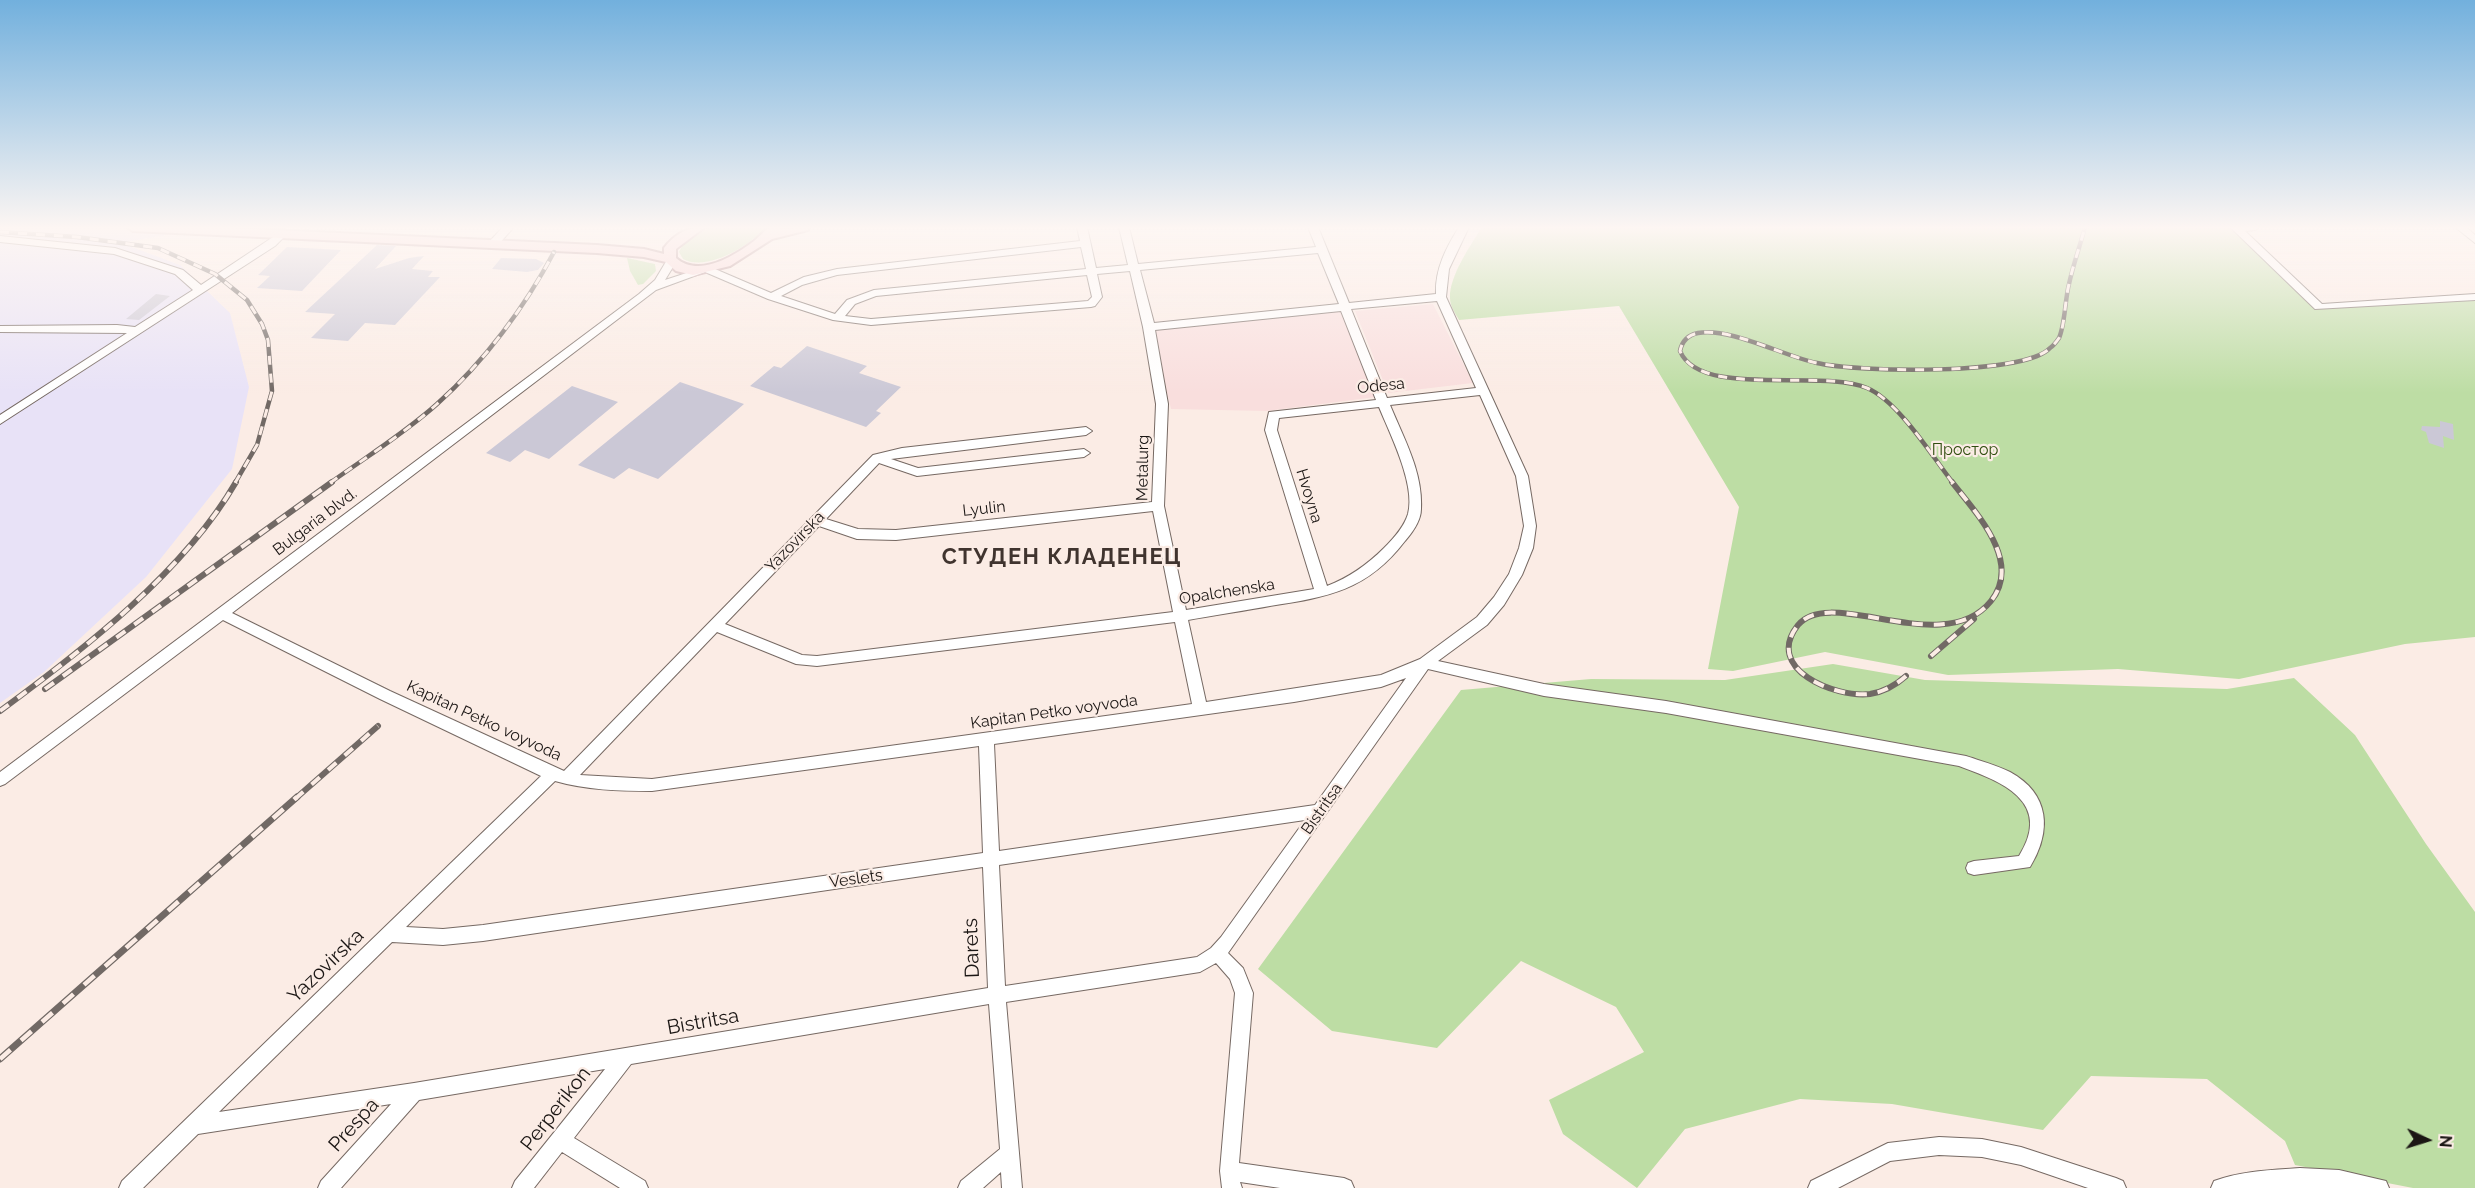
<!DOCTYPE html>
<html>
<head>
<meta charset="utf-8">
<style>
  body { margin:0 }
  #map { position:relative; width:2475px; height:1188px; overflow:hidden; background:#fbece5; font-family:Raleway,sans-serif }
  canvas { display:block }
  .north { position:absolute; left:2397px; top:1110px; width:60px; height:60px; -webkit-text-stroke:4px #fbece5; paint-order:stroke; rotate:94deg; font-size:16px; font-weight:700; line-height:24px; text-align:center; color:#1b1614 }
  .north::after { content:''; display:block; margin:auto; width:21px; height:27px; background:#1b1614; clip-path:polygon(50% 0,100% 100%,50% 72%,0 100%) }
</style>
</head>
<body>
<div id="map">
<canvas width="2475" height="1188"></canvas>
<div class="north">N</div>
</div>
<script>
const g = document.querySelector('canvas').getContext('2d');
g.lineJoin = 'round';
function fill(path, color) {
  g.fillStyle = color;
  g.fill(path, 'evenodd');
}
function strokePath(path, color, width, dash) {
  g.strokeStyle = color;
  g.lineWidth = width;
  g.lineCap = dash ? 'butt' : 'round';
  g.setLineDash(dash || []);
  g.stroke(path);
}
function write(font, color, halo, rows, align = 'center') {
  g.font = font + ' Raleway,sans-serif';
  g.lineWidth = 4.5;
  g.setLineDash([]);
  g.textBaseline = 'middle';
  g.strokeStyle = halo;
  g.fillStyle = color;
  for (const [text, x, y, turn = 0] of rows) {
    g.save();
    g.translate(x, y);
    g.rotate((+turn || 0) * Math.PI / 180);
    g.textAlign = isNaN(turn) ? turn : align;
    if (halo) g.strokeText(text, 0, 0);
    g.fillText(text, 0, 0);
    g.restore();
  }
}
fill(new Path2D(`
  M0,227h210l-89,16 59,22 50,48 19,74 -17,82 -86,108 -102,95 -44,31z`), '#e8e2f7');
fill(new Path2D(`
  M1433,304l40,79 -85,10 -33,-82z
  M1342,307l34,90 -109,14 -96,-2 -19,-79z`), '#f9dedd');
fill(new Path2D(`
  M709,227h57c-16,19 -59,45 -83,32l-4,-7 4,-8z
  M1482,227h754l83,78 156,-9v341l-70,7 -166,35 -121,-10 -170,6 -123,-23 -92,19 -25,-2 31,-162 -120,-201 -160,14c-4,-7 -9,-14 -9,-22 -1,-22 21,-53 32,-71z
  M627,258l28,6 1,7 -13,13 -5,1 -8,-14z
  M1833,664l92,16 302,9 67,-11 61,57 71,109 49,68v276h-62l-118,-23 -10,-24 -78,-62 -116,-3 -48,54 -151,-26 -92,-5 -115,30 -48,59 -74,-54 -14,-34 95,-48 -28,-45 -95,-46 -84,87 -105,-17 -74,-62 203,-279 130,-11 134,1z`), '#bddda4');
fill(new Path2D(`
  M377,245l19,1 -21,23 34,-11 15,-2 -12,13 21,2 -5,6h12l-45,48 -30,-2 -17,18 -37,-3 24,-24 -30,-2z
  M287,247l54,3 -39,41 -45,-3 13,-12 -12,-1z
  M501,258l35,1 8,4 -6,7 -11,2 -35,-3z
  M156,294l14,2 -31,24 -13,-1z
  M807,346l60,20 -8,7 42,14 -25,24 5,2 -15,14 -116,-41 24,-20 7,2z
  M680,382l64,22 -86,75 -29,-11 -15,11 -36,-14z
  M572,386l46,16 -69,57 -24,-9 -15,12 -24,-9z
  M2440,421l13,3 1,16 -11,-4 1,12 -15,-5 -3,-11 -5,-2 1,-4 18,1z`), '#cbc8d6');
const minor = new Path2D(`
  M503,227h11l-17,19h-8v-4z
  M1077,227h10l9,41 32,-3 -9,-38h10l9,37 178,-17 -8,-20h10l31,76 87,-9c-1,-25 10,-46 23,-67h10l-20,42 -3,28 82,179 8,50 -3,22 -11,27 -18,30 -17,20 -49,36 106,23 122,17 300,55c15,5 30,9 44,16 40,22 42,59 20,95l-56,8 -6,-2 -2,-5 2,-5 6,-2 45,-5c35,-55 -19,-75 -60,-90l-293,-53 -122,-17 -116,-27 -200,284 15,15 10,25 -14,170 105,15 7,3 3,7h-74l-40,-6 2,6h-20l-2,-17 15,-178 -5,-14 -14,-16 -16,9 -194,30 16,186h-20l-1,-16 -18,16h-25l3,-7 39,-32 -11,-145 -358,60 -57,74 71,43 3,7h-28l-58,-36 -28,36h-22l3,-7 90,-112 -186,31 -78,88h-23l3,-7 70,-77 -193,30 -55,54h-24l3,-7 419,-405 -161,-77 -157,-79 -218,164 -5,2v-14l639,-478 16,-14 12,-20h8l1,2 -11,18 43,-14 63,27 33,-16 33,-8 243,-28zM1081,247l5,22 -212,21 -27,10 -12,14 -54,-18 21,-11 35,-10zM1318,253l21,51 -185,19 -14,-53zM1130,271l13,56 13,77 -4,98 -256,28 -38,-1 -32,-10 53,-56 38,13 167,-19 6,-4 -6,-4 -166,19 -27,-9 195,-24 6,-4 -6,-4 -184,21 -29,7 -309,316 -174,-80 -158,-78 424,-323 49,-18 63,27 65,21 38,5 220,-18 4,-1 7,-9 -5,-23zM1087,275l5,22 -4,4 -217,18 -26,-3 10,-12 21,-8zM1437,301l39,87 -89,10 -36,-89zM1341,311l35,89 -107,12 -4,18 49,159 -128,21 -22,-104 4,-102 -13,-74zM1480,395l36,81 8,50 -5,22 -10,26 -15,23 -17,20 -57,42 -39,16 -175,27 -18,-82c27,-5 55,-9 82,-14 57,-9 97,-15 135,-65 7,-8 16,-20 16,-32 2,-37 -17,-70 -31,-104zM1379,407c11,27 37,78 29,107 -4,13 -14,24 -24,34 -17,17 -34,29 -57,38l-50,-156 2,-12zM1153,511l20,101 -356,44 -15,-1 -77,-31 94,-98 38,13 39,1zM1175,622l17,82 -540,75 -72,-4 137,-143 79,32 21,2zM1406,678l-91,127 -316,46 -5,-107 300,-42 87,-15zM979,746l4,107 -500,72 -40,4 -37,-2 149,-146c31,9 64,10 97,10zM1305,820l-84,117 -10,11 -14,9 -192,29 -6,-121zM983,867l5,121 -574,95 -195,29 173,-170 51,3 40,-4z
  M2230,227h30l-5,3 -10,1 77,73 153,-10v6l-160,9z
  M2455,227h11l9,8v8z
  M282,231l5,3 -12,12 -275,178v-9l127,-82 -127,-1v-6l117,-1 18,2 58,-37 -18,-16 -61,-20 -114,-12v-6l115,12 68,22 18,15z
  M1939,1137l43,2 39,8 95,31 7,3 3,7h-38l-67,-23 -39,-8 -43,-2 -49,6 -52,27h-30l3,-7 77,-38z
  M2300,1168l39,2 47,11 3,7h-178l3,-7c26,-10 58,-11 86,-13z`);
const major = new Path2D(`
  M127,227h82l388,18 47,4 20,5v-6c11,-14 23,-21 41,-21l-29,22v9c23,20 58,-2 78,-17 5,-4 10,-10 15,-13 4,-2 10,-1 14,-1l-1,2 28,-2 -2,3 -36,9 -42,27 -37,9 -17,-4 -10,-9 -22,-5 -47,-4 -464,-22z`);
strokePath(minor, '#766963', 2);
strokePath(major, '#aa7f82', 4);
fill(minor, '#fff');
fill(major, '#fad4d7');
const railFar2 = new Path2D(`
  M0,232l77,5 81,11 57,26 32,26 15,24 6,16 4,51 -15,54 -22,38
  M330,483c36,-26 75,-50 107,-79 47,-42 88,-97 117,-152
  M1953,483c-21,-27 -55,-82 -86,-95 -47,-20 -167,11 -187,-37 2,-10 8,-16 18,-18 32,-6 85,23 119,30 39,9 207,13 233,-15 3,-2 7,-7 9,-10 6,-13 6,-39 10,-54 4,-19 11,-38 16,-57`);
const railFar1 = new Path2D(`
  M1931,656l43,-37
  M1906,676c-10,9 -23,16 -36,18 -35,4 -107,-25 -72,-69 32,-40 146,35 193,-24 32,-40 -16,-89 -39,-119
  M45,689l287,-207
  M0,711c83,-61 184,-139 236,-229
  M295,799l83,-73`);
const rail = new Path2D(`
  M0,1059l297,-262`);
strokePath(railFar2, '#716965', 4.5);
strokePath(railFar1, '#716965', 6);
strokePath(rail, '#716965', 7);
strokePath(railFar2, '#fbece5', 3, [9]);
strokePath(railFar1, '#fbece5', 4, [11]);
strokePath(rail, '#fbece5', 4.5, [14]);
const sky = g.createLinearGradient(0, 0, 0, 393);
sky.addColorStop(0, '#72b0dd');
sky.addColorStop(0.58, '#fdf6f3');
sky.addColorStop(1, '#fdf6f300');
g.fillStyle = sky;
g.fillRect(0, 0, 2475, 393);
write('16px', '#1b1614', '#fbece5', [
  ["Odesa",1381,386,-6],
  ["Metalurg",1143,468,-89],
  ["Hvoyna",1309,496,73],
  ["Lyulin",984,509,-6],
  ["Bulgaria blvd.",315,522,-37],
  ["Yazovirska",795,542,-46],
  ["Opalchenska",1227,592,-9],
  ["Kapitan Petko voyvoda",1054,712,-8],
  ["Kapitan Petko voyvoda",484,721,25],
  ["Bistritsa",1322,809,-55],
  ["Veslets",856,879,-8]
]);
write('16px', '#304e0f', '#fbece5', [
  ["Простор",1965,450]
]);
write('20px', '#1b1614', '#fbece5', [
  ["Darets",972,948,-92],
  ["Yazovirska",326,966,-44],
  ["Bistritsa",703,1022,-10],
  ["Perperikon",556,1109,-52],
  ["Prespa",354,1125,-48]
]);
g.letterSpacing = '1.5px';
write('bold 22px', '#40342f', '#fbece5', [
  ["СТУДЕН КЛАДЕНЕЦ",1062,557]
]);
g.letterSpacing = '0px';
</script>
</body>
</html>
